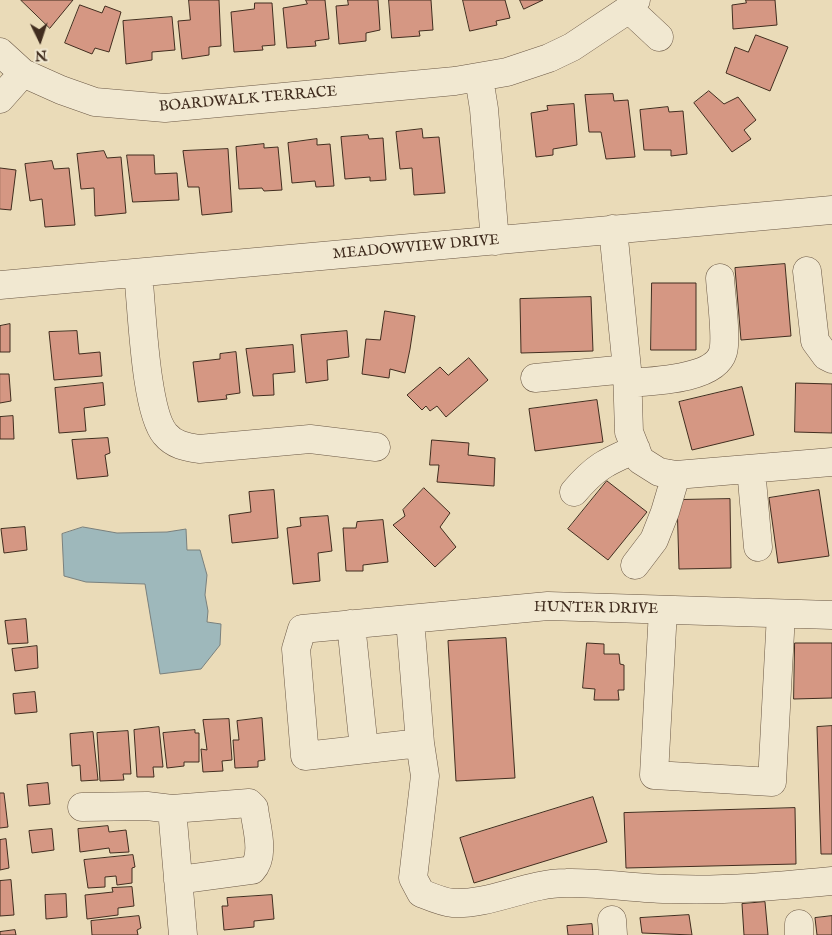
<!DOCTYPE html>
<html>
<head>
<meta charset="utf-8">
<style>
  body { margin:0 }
  #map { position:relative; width:832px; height:935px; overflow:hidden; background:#eadbb8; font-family:"IM FELL English",serif }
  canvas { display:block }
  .north { position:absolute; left:15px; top:15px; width:50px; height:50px; -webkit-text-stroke:4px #f1e8d1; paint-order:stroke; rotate:176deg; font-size:14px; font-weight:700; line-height:20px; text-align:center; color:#412d1f }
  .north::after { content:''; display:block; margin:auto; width:18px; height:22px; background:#412d1f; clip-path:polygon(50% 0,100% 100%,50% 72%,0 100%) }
</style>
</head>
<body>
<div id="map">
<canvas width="832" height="935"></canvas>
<div class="north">N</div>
</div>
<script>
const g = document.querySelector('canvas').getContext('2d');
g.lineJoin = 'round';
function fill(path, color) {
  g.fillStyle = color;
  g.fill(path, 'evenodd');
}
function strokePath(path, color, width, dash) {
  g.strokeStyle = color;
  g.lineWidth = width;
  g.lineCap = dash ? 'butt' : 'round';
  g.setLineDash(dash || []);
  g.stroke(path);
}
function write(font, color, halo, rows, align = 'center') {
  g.font = font + ' "IM FELL English",serif';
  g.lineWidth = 4;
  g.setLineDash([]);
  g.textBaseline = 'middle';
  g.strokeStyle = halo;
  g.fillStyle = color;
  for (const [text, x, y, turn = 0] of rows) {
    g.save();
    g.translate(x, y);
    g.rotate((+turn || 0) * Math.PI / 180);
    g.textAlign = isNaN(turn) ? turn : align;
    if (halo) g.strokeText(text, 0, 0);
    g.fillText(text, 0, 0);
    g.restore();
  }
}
const water = new Path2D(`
  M83,527l34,6 50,-1 19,-3 1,21h13l7,25 -2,20 3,16 -1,11 14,2 -1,21 -19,24 -41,5 -15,-90 -59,-2 -22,-6 -2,-42z`);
fill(water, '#9eb8bb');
strokePath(water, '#79807d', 1);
const building = new Path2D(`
  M21,0h52l-23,28z
  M189,0h30l2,46 -12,1v8l-27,4 -4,-38 12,-1z
  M306,0h19l4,39 -14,2 1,5 -29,2 -4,-40 24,-4z
  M348,0h30l2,30 -14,3v8l-27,3 -3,-38 12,-1z
  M389,0h42l2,30 -14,1 1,5 -28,2z
  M463,0h42l5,18 -14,3 1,4 -27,6z
  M520,0h23l-19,9z
  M746,0h29l2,25 -44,4 -1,-24 14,-2z
  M255,3h17l3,42 -13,1 1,4 -29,2 -3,-40 23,-3z
  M80,5l22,8 3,-7 16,6 -12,40 -14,-4 -3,6 -27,-11z
  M172,17l3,33 -23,2v8l-26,4 -3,-43z
  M756,35l32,12 -18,44 -44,-18 9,-26 13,5z
  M709,91l15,13 14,-7 18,23 -12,10 7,9 -19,13 -38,-49z
  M613,94l1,7 14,-1 7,57 -29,2 -5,-27h-12l-4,-37z
  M574,104l3,41 -24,4v6l-17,2 -5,-44 17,-3 -1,-4z
  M668,107l1,5 14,-1 4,43 -16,2v-6h-27l-4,-40z
  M422,129l1,9 16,-1 6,56 -31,2 -2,-27 -12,1 -4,-37z
  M368,135l1,4 14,-1 3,42 -16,1v-4l-25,2 -4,-42z
  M317,139v6l13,-1 4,42 -18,1 -1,-6 -23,2 -4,-40z
  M264,144v4l14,-1 4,43 -18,1 -2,-3 -23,1 -3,-42z
  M228,149l4,63 -30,3 -3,-28h-11l-5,-36z
  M104,151l3,7 14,-1 5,56 -31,3 -1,-28 -13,1 -4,-35z
  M127,155h27l1,19 22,-1 2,27 -46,2z
  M52,161l2,8 15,-1 6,57 -30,2 -3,-28 -12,2 -5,-37z
  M0,168l16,2 -5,40 -11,-1z
  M785,264l6,72 -50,4 -6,-72z
  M652,283h44v67h-45z
  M591,297l2,54 -72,2 -1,-54z
  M385,311l30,5 -5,33 -5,24 -15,-4 -1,9 -27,-4 4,-35 14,1z
  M10,324v28h-10v-26z
  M77,331l2,23 21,-2 2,24 -48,4 -5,-48z
  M347,331l2,26 -22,3 1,20 -22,3 -5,-48z
  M293,345l2,27 -22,2 1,21 -21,1 -7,-47z
  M236,352l4,41 -14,2 1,4 -29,3 -5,-40 27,-3v-5z
  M469,358l19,22 -42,37 -9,-11 -7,5 -4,-5 -4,4 -15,-15 33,-28 8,8z
  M0,374h9l2,27 -11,2z
  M103,383l2,22 -21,3 2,23 -27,2 -4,-45z
  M796,383l36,1v49l-37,-1z
  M742,387l12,48 -62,15 -13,-48z
  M597,400l6,42 -68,9 -6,-42z
  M13,416l1,23h-14v-22z
  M108,438l2,15 -5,2 3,21 -31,3 -5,-39z
  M432,440l37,3 -1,12 27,3 -1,28 -57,-4 2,-17h-9z
  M607,481l40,31 -39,48 -40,-31z
  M424,488l26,25 -10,14 16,20 -21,20 -42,-42 12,-9 -2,-6z
  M274,490l4,48 -46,5 -3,-28 22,-3 -2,-20z
  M819,490l10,66 -51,7 -9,-65z
  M730,499l1,69 -52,1 -2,-69z
  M328,516l4,35 -14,2 2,28 -27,3 -6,-56 14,-2 -1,-8z
  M383,520l5,42 -25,3v6h-17l-3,-43h13l1,-6z
  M25,527l2,23 -23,3 -3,-24z
  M26,619l2,24 -20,1 -3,-23z
  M506,638l9,140 -59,3 -8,-140z
  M587,643l17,1v10h15l1,10 4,1v25h-6l1,10h-25l1,-11 -12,-1z
  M795,643h37v55l-38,1z
  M37,646l1,22 -23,3 -3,-22z
  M35,692l2,20 -22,2 -2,-20z
  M262,718l3,42 -7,1v6l-23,1 -2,-28h6l-2,-19z
  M229,719l3,41 -10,1 1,10 -20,1 -2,-23 6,1 -4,-30z
  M832,726v128h-11l-4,-127z
  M159,727l4,40h-10l1,10h-17l-3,-47z
  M195,730v3h4v29h-15v4l-17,2 -4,-35z
  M128,731l3,43h-8l1,6 -24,1 -3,-48z
  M93,732l5,48 -17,1 -1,-16 -8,1 -2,-32z
  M48,783l2,21 -21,2 -2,-21z
  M0,793h4l4,34 -8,1z
  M593,797l14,45 -133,41 -14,-45z
  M795,808l1,56 -170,4 -2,-55z
  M108,826l1,6 17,-2 3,22 -19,1 -1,-5 -29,4 -2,-23z
  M52,829l2,21 -22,3 -3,-22z
  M6,839l3,29 -9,2v-30z
  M133,855l2,12 -3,1v15l-15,2 -1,-9 -11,1v10l-17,1 -4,-28z
  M11,880l3,35 -14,1v-35z
  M132,887l2,19 -16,2v7l-31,4 -2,-24 28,-3 -1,-4z
  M66,894l1,23 -21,2 -1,-24z
  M272,895l2,24 -20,2v6l-30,3 -2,-24h6l-1,-8z
  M765,902l3,33h-24l-2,-31z
  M689,915l3,20 -50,-2 -2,-15z
  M139,916l2,12 -4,2 1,5h-46l-1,-14z
  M832,916v19h-15l-2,-17z
  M592,924l1,11h-25l-1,-9z
  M15,930l1,5h-16v-3z`);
fill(building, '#d59783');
strokePath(building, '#412d1f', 1);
const minor = new Path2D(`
  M629,9l30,28
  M0,52l23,21 38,17 34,12 70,6 290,-27 52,-9 42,-14 23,-11 57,-38 7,-9
  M479,78l5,31 11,132
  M0,99l23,-26
  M613,229l14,140 2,63 11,28 19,12 17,3 156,-13
  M807,271l8,70 11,15 6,3
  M138,273c4,34 7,138 27,161 9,11 21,13 34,15l111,-10 66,8
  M0,285l832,-75
  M535,378l92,-9
  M628,383c24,-2 87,-3 95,-31 4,-14 -2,-57 -3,-74
  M751,469l7,78
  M574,492c21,-25 32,-30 62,-43
  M635,565l19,-25 11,-28 11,-37
  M663,610l-9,165 118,7 9,-168
  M410,619l10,124 -115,13 -9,-107 6,-20 246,-23 284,9
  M351,624l13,125
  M420,743l5,33 -12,102 8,15c10,4 21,9 32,10 37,2 75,-20 113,-20 35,-1 71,6 106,6 54,2 107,-3 160,-8
  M82,807l65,-1 25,3 77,-6 5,5c2,19 12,47 -2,62l-74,10
  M172,809l11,126
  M612,920l1,15
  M799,924v11`);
strokePath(minor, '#6b5845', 29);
strokePath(minor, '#f1e8d1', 28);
write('15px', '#412d1f', '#f1e8d1', [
  ["BOARDWALK TERRACE",248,100,-5],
  ["MEADOWVIEW DRIVE",416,248,-5],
  ["HUNTER DRIVE",596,609,1]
]);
</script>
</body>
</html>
